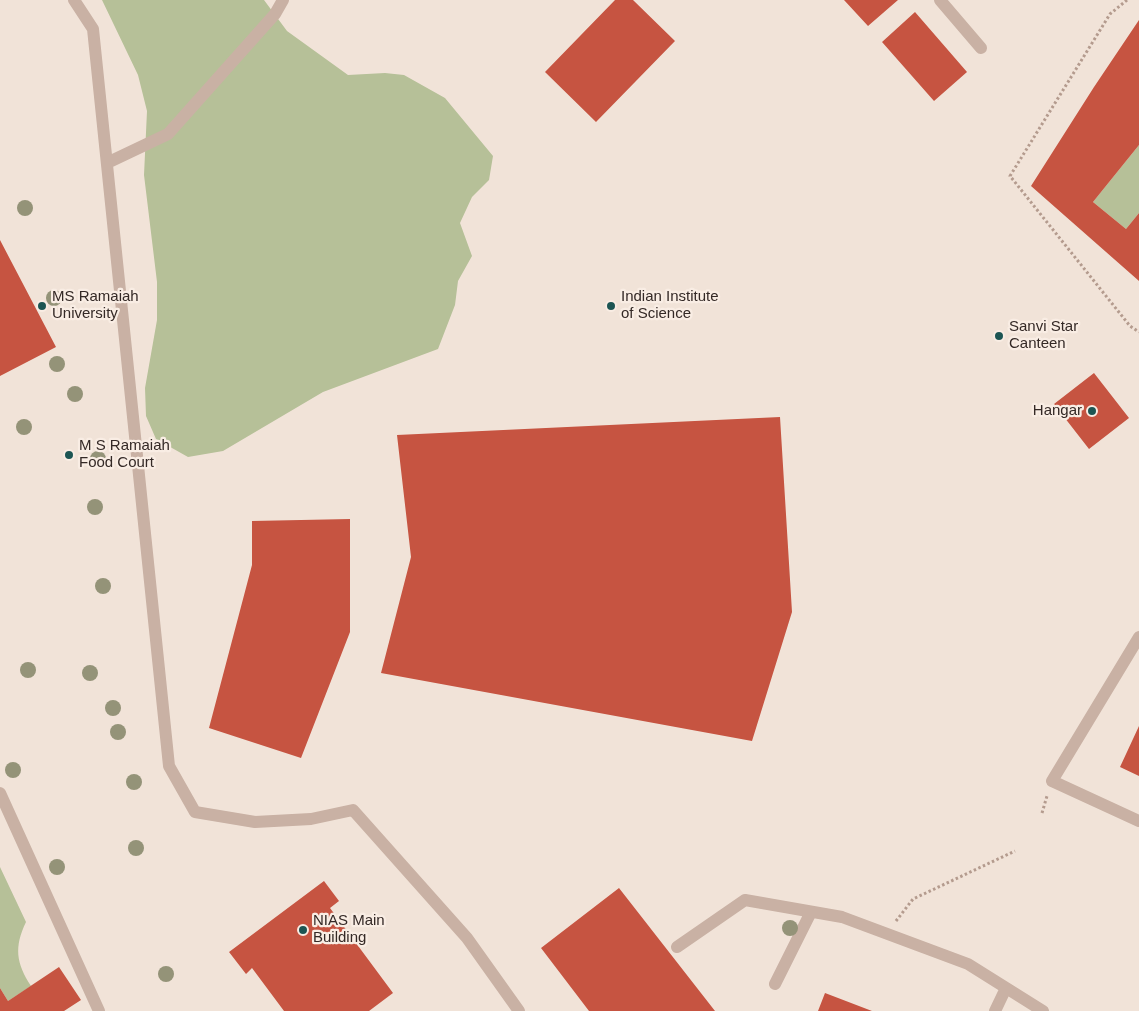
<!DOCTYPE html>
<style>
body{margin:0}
canvas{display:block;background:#f1e3d8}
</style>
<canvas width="1139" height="1011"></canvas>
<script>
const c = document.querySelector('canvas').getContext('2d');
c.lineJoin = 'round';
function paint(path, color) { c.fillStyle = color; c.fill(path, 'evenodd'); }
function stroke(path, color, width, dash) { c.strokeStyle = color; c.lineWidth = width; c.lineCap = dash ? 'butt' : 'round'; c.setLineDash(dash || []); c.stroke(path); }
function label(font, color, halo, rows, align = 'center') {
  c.font = font + ' Helvetica,sans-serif'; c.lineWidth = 4.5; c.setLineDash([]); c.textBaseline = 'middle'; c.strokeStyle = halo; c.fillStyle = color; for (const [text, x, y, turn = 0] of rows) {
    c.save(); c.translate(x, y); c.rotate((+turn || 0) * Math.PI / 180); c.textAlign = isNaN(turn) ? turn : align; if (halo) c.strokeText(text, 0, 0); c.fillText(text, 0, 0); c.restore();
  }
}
paint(new Path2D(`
 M102,0H264L287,31L348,75L385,73L404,75L445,98L493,156L489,180L472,197L460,223L472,256L458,281L455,305L438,349L323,392L223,451L188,457L156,439L146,416L145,388L157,320V282L144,175L147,111L138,75Z
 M1139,145V213L1126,229L1093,202Z
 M0,867L26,922C14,947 16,963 31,986L8,1001L0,988Z`), '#b6c098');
paint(new Path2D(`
 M615,0H633L675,41L596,122L545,72Z
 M844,0H898L868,26Z
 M915,12L967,72L934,101L882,42Z
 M1139,20V145L1093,202L1126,229L1139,213V281L1031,186L1094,87Z
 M0,240L56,347L0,376Z
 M1094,373L1129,418L1089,449L1054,404Z
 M780,417L792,612L752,741L381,673L411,557L397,435Z
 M350,519V632L301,758L209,728L252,565V521Z
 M1139,726V776L1120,767Z
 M324,881L339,901L330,908L393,993L369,1011H284L252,968L246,974L229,952Z
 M619,888L715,1011H589L541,948Z
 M59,967L81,1000L64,1011H0V988L8,1001Z
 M825,993L872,1011H818Z`), '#c65441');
stroke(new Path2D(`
 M1127,0L1110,14L1010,176L1130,326L1139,332
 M1042,813L1047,796
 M896,921L913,899L1015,851`), '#b49b8e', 3, [2.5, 2.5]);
stroke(new Path2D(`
 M74,0L93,29L169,766L195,812L255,822L311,819L353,810L467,938L519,1011
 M940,0L981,48
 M107,163L168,134L275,14L283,0
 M1139,637L1052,781L1139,821
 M0,793L99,1011
 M677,947L745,900L842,917L968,964L1043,1011
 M775,984L811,912
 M995,1011L1006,988`), '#c9b1a4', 12);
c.fillStyle = '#949378';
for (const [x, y] of [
 [25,208],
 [54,298],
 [57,364],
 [75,394],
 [24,427],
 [98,459],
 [95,507],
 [103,586],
 [28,670],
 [90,673],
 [113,708],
 [118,732],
 [13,770],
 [134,782],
 [136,848],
 [57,867],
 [790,928],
 [166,974]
]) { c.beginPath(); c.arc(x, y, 8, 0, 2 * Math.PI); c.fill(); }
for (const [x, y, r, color] of [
 [42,306,5,"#1c5553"],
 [611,306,5,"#1c5553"],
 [999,336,5,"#1c5553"],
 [1092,411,5,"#1c5553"],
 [69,455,5,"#1c5553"],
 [303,930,5,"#1c5553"]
]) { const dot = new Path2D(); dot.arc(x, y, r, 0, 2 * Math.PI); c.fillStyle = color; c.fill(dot); stroke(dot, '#f9ede4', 2); }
label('15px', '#342926', '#f9ede4', [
 ["MS Ramaiah",52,297],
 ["University",52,314],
 ["Indian Institute",621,297],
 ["of Science",621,314],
 ["Sanvi Star",1009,327],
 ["Canteen",1009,344],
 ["Hangar",1082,411,"right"],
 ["M S Ramaiah",79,446],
 ["Food Court",79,463],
 ["NIAS Main",313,921],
 ["Building",313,938]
], 'left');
</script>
